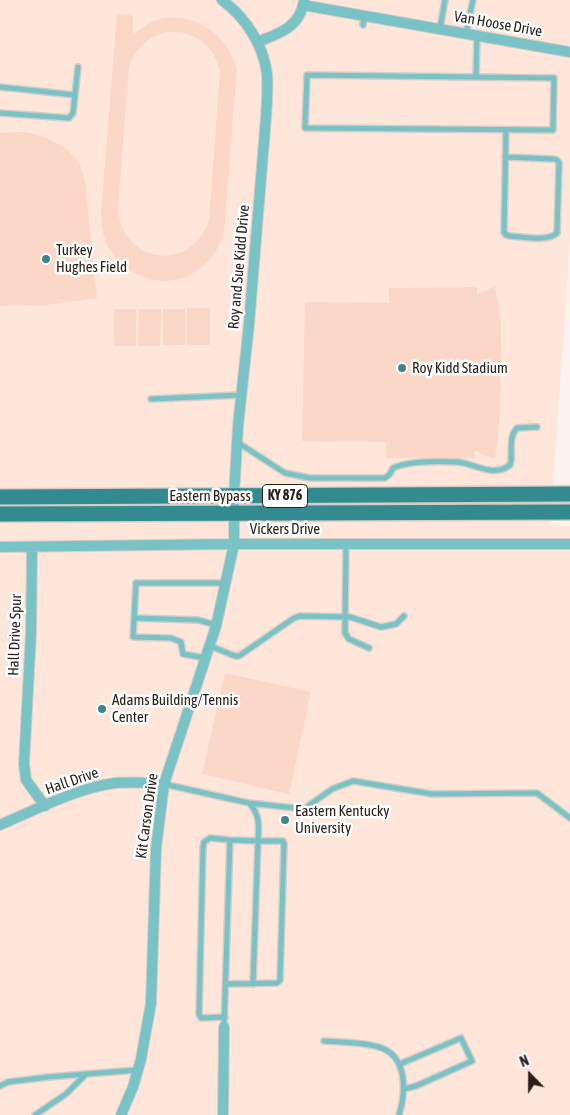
<!DOCTYPE html>
<style>
body{margin:0}
#map{position:relative;width:570px;height:1115px;overflow:hidden;background:#fcf3ee;font-family:"Asap Condensed",sans-serif}
canvas{display:block}
.north{position:absolute;left:505px;top:1050px;width:50px;height:50px;-webkit-text-stroke:4px #fff;paint-order:stroke;rotate:338deg;font-size:14px;font-weight:700;line-height:20px;text-align:center;color:#29201c}
.north::after{content:'';display:block;margin:auto;width:18px;height:22px;background:#29201c;clip-path:polygon(50% 0,100% 100%,50% 72%,0 100%)}
</style>
<div id="map">
<canvas width="570" height="1115"></canvas>
<div class="north">N</div>
</div>
<script>
const c = document.querySelector('canvas').getContext('2d');
c.lineJoin = 'round';
function paint(path, color) { c.fillStyle = color; c.fill(path, 'evenodd'); }
function stroke(path, color, width, dash) { c.strokeStyle = color; c.lineWidth = width; c.lineCap = dash ? 'butt' : 'round'; c.setLineDash(dash || []); c.stroke(path); }
function label(font, color, halo, rows, align = 'center') {
  c.font = font + ' "Asap Condensed",sans-serif'; c.lineWidth = 5; c.setLineDash([]); c.textBaseline = 'middle'; c.strokeStyle = halo; c.fillStyle = color; for (const [text, x, y, turn = 0] of rows) {
    c.save(); c.translate(x, y); c.rotate((+turn || 0) * Math.PI / 180); c.textAlign = isNaN(turn) ? turn : align; if (halo) c.strokeText(text, 0, 0); c.fillText(text, 0, 0); c.restore();
  }
}
paint(new Path2D(`
 M0,0H570V244L550,525L570,526V1115H0Z`), '#ffe6da');
paint(new Path2D(`
 M117,14L133,15V34C139,30 146,25 152,22C179,10 212,24 227,47C231,53 234,61 237,68L224,231C222,237 220,244 217,249C196,285 152,291 122,264C113,256 105,243 103,232C101,225 102,219 101,212ZM169,32C195,31 215,46 220,72L209,220C192,274 120,264 118,207L129,67C135,48 148,36 169,32Z
 M24,132C43,135 68,145 79,163C82,168 83,175 85,181L97,298L47,305L0,306V133Z
 M495,286L501,322L500,413L495,459L475,451V458H386V442L302,441L305,302L389,303V288L477,287V295Z
 M187,308H210V345H187Z
 M114,309H136V346H114Z
 M139,309H161L160,346H138Z
 M163,309H185V345H163Z
 M225,673L311,692L289,794L202,774Z`), '#fad7c7');
const lane = new Path2D(`
 M363,25L364,16
 M440,29L445,0
 M466,33L473,0
 M307,75L554,78L553,130L305,128Z
 M476,77L477,35
 M0,87L75,95
 M0,113L69,118L73,113L78,67
 M505,157L554,159L557,160L559,163L557,233C547,242 523,237 510,236L506,235L504,232L506,130
 M151,399L241,395
 M237,442L285,473L310,478H385L390,474L393,468C410,460 439,461 458,462C476,464 493,478 510,465L511,461C512,450 509,436 517,428L537,427
 M346,544L345,633L349,639L369,648
 M134,618L198,620L216,625
 M210,646L235,656H239L294,618L300,616L350,617L381,627L396,624L404,616
 M205,658L183,654L181,642L171,638L133,637L136,583H225
 M164,784L249,803C260,814 259,826 258,841L230,840L224,1027
 M249,803L304,809L332,789L353,781L432,794L537,793L570,818
 M226,984L277,983L280,980L284,844L283,841H258L253,984
 M225,1017L201,1018L199,1014L203,848L204,842L210,838L230,840
 M324,1041C342,1042 362,1042 379,1047C408,1056 406,1092 399,1115
 M400,1064L461,1038L472,1061L416,1086L404,1089
 M0,1086L8,1082L48,1077L137,1070
 M35,1115L66,1094L85,1075`);
const street = new Path2D(`
 M303,5L570,52
 M257,42C279,34 300,27 304,1
 M0,547L234,544H570
 M32,548L31,633L24,764L26,780L45,806
 M0,825C32,811 76,789 109,784C127,781 146,783 164,784
 M121,1115L133,1087L141,1059L151,1003L156,848L164,784L216,626L234,544V496L238,426L249,324L266,117C267,103 268,88 267,74C263,44 246,18 222,0
 M223,1115L224,1027`);
const primary = new Path2D(`
 M0,497L570,494
 M0,514L570,512`);
stroke(lane, '#d6cdc8', 8);
stroke(street, '#d6cdc8', 12);
stroke(primary, '#d6cdc8', 18);
stroke(lane, '#79c2c5', 5);
stroke(street, '#79c2c5', 10);
stroke(primary, '#338b90', 15);
for (const [x, y, r, color] of [
 [46,259,5,"#3d8589"],
 [402,368,5,"#3d8589"],
 [102,709,5,"#3d8589"],
 [285,820,5,"#3d8589"]
]) { const dot = new Path2D(); dot.arc(x, y, r, 0, 2 * Math.PI); c.fillStyle = color; c.fill(dot); stroke(dot, '#fff', 2); }
for (const [x, y, w] of [
 [285,496,45]
]) { const box = new Path2D(); box.roundRect(x - w / 2, y - 11.5, w, 23, 4); c.fillStyle = '#fff'; c.fill(box); stroke(box, '#29201c', 1); }
label('bold 14px', '#29201c', null, [
 ["KY 876",285,496]
]);
label('15px', '#29201c', '#fff', [
 ["Van Hoose Drive",498,24,10],
 ["Roy and Sue Kidd Drive",239,267,-85],
 ["Eastern Bypass",210,496],
 ["Vickers Drive",285,529],
 ["Hall Drive Spur",15,635,-88],
 ["Hall Drive",72,781,-19],
 ["Kit Carson Drive",147,816,-82]
]);
label('15px', '#29201c', '#fff', [
 ["Turkey",56,250],
 ["Hughes Field",56,267],
 ["Roy Kidd Stadium",412,368],
 ["Adams Building/Tennis",112,700],
 ["Center",112,717],
 ["Eastern Kentucky",295,811],
 ["University",295,828]
], 'left');
</script>
